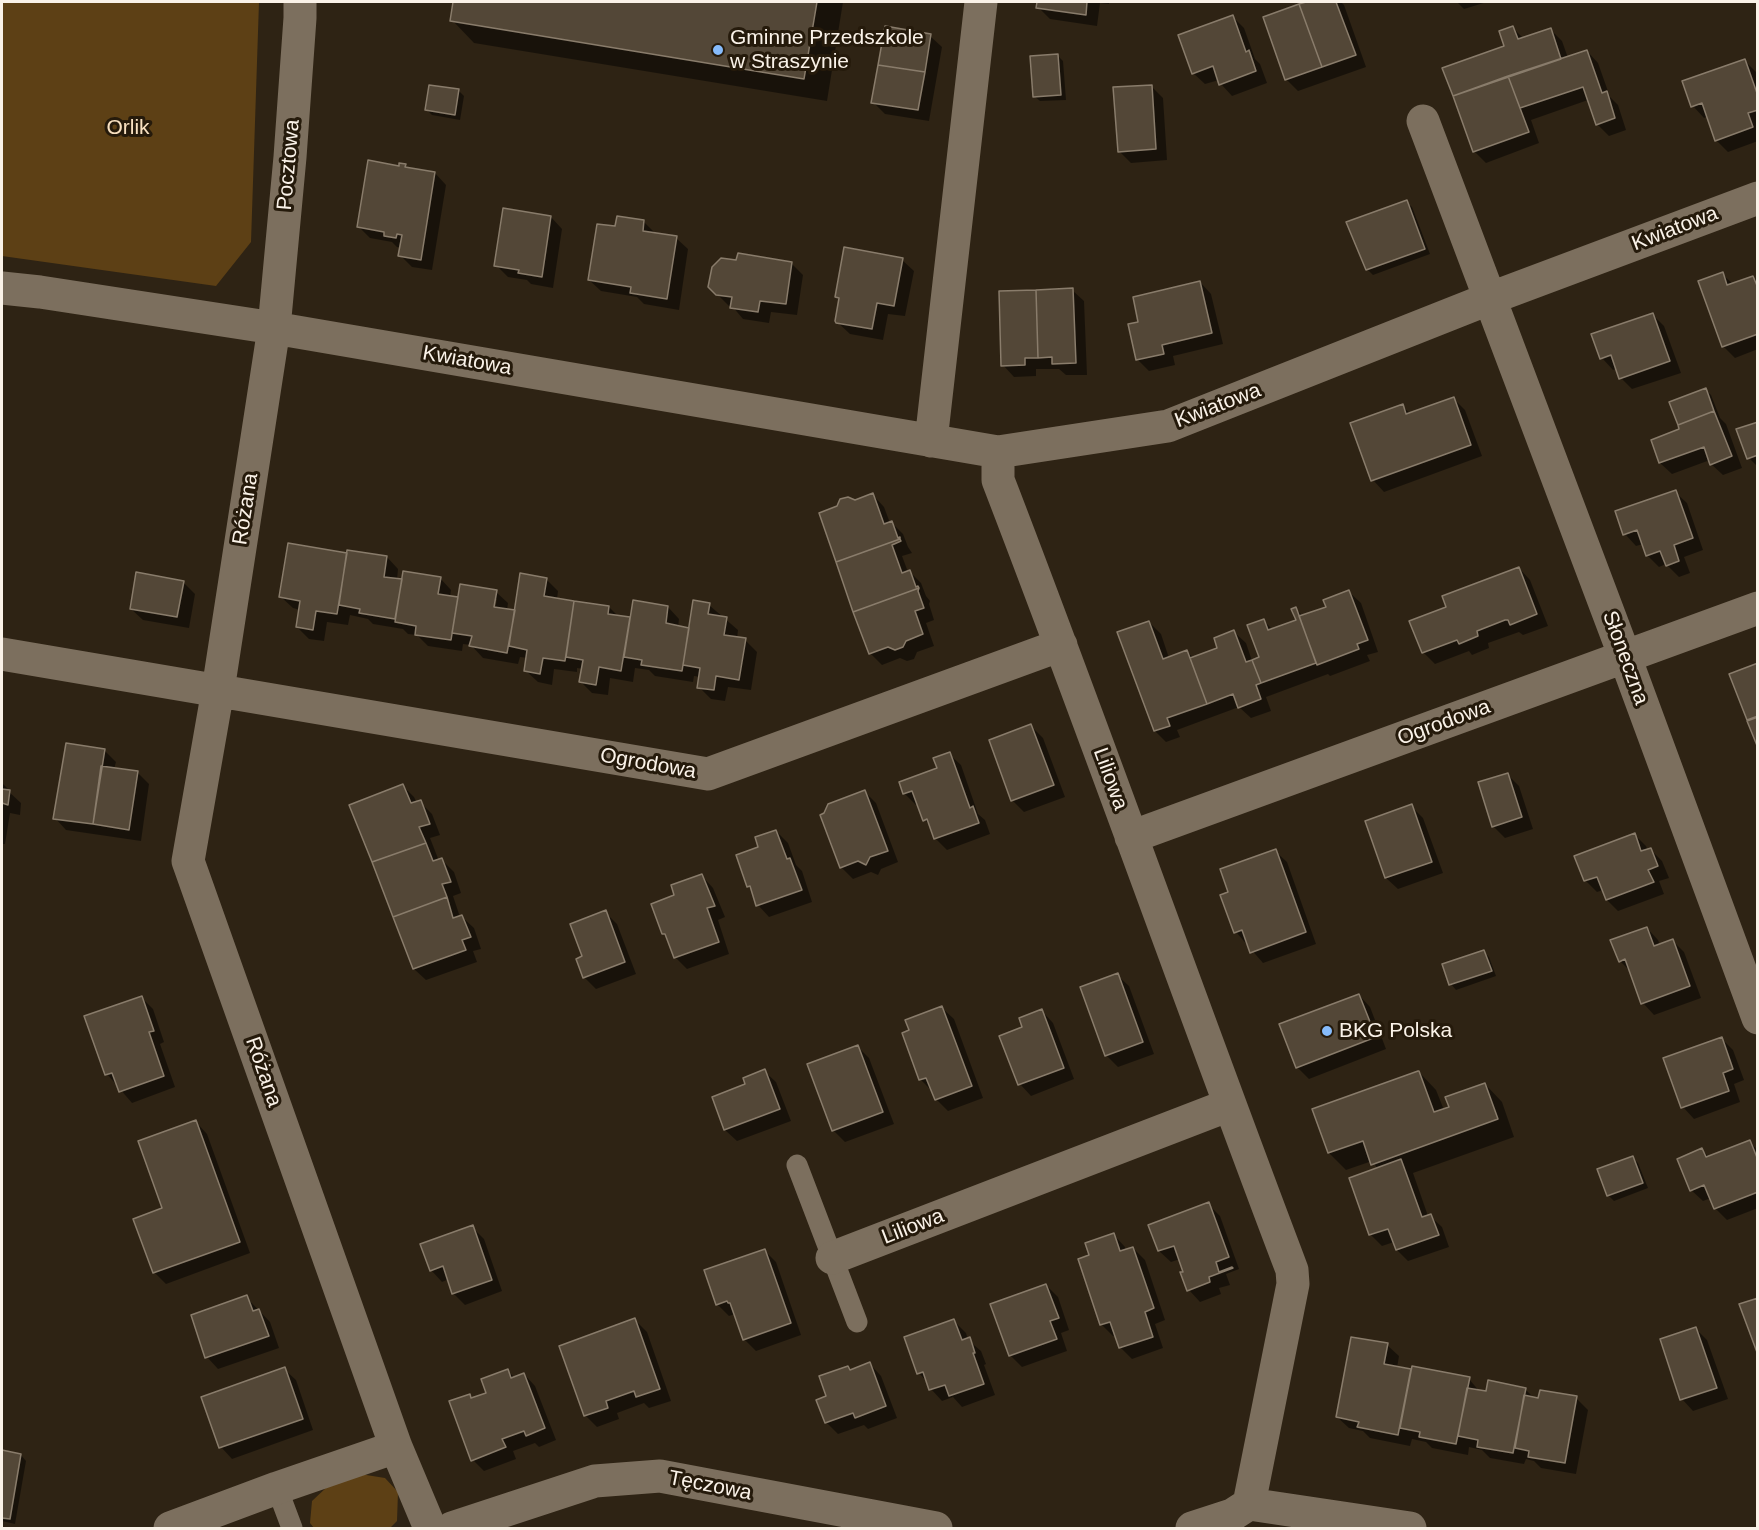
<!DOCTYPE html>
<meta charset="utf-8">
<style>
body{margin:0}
#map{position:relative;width:1759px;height:1530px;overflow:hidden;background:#2e2314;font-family:Arial,sans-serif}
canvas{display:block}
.frame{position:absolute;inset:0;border:3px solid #faf2e8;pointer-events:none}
</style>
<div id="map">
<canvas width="1759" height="1530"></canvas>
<div class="frame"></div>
</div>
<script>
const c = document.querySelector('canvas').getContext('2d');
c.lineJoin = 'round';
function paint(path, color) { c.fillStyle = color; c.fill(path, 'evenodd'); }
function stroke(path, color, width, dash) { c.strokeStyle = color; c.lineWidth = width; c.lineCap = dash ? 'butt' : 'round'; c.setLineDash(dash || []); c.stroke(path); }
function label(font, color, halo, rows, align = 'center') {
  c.font = font + ' Arial,sans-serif'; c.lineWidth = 6; c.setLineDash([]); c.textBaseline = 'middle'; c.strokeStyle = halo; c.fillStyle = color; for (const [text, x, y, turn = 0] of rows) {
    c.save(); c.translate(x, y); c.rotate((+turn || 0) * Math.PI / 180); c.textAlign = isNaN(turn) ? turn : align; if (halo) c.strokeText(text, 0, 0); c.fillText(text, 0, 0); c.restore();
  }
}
paint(new Path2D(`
 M2,2H259L251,242L216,286L2,256Z
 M360,1474L385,1478L398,1492L397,1521L390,1528H314L310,1523L312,1501L328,1486Z`), '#5d4015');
paint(new Path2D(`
 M455,2H843L827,101L474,43L452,20Z
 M1039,2H1109V4L1100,3L1097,26L1050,19L1038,7Z
 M1310,2H1341L1344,5L1366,67L1298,91L1287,80L1265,18Z
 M1457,2H1487L1464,9Z
 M1233,17L1244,28L1255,59L1260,64L1267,83L1232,96L1221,84L1219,80L1205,84L1193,73Z
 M1513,28L1524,39L1551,30L1562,41L1568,58L1587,51L1598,63L1610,97L1618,105L1626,130L1609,136L1597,124L1588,100L1531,120L1539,143L1486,163L1474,151L1506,47Z
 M930,36L942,47L929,121L885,114L873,102Z
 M1058,56L1063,61L1066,100L1040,101L1034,96Z
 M1744,60L1756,72L1758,77V141L1728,152L1716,140L1708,116L1704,118L1693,106Z
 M1151,86L1163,98L1167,160L1131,163L1119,151Z
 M459,91L464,96L460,120L432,115L427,110Z
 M405,166L408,169L435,173L446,185L432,270L412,267L400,255L401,248L397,247L392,242L370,238L359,227L400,167Z
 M1406,202L1412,207L1430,254L1373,275L1367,269Z
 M551,217L562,229L553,288L531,284L527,280L508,277L496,265Z
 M644,222L655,233L676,238L688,249L679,310L644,304L637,297L601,291L589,280L616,228Z
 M902,260L914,271L905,316L888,314L883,340L850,334L836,321L840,301L836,297Z
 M792,264L803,275L797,315L771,312L769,323L743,319L732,306H729L710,287Z
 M1722,274L1733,284L1753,277L1758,282V349L1735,358L1723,346Z
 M1200,282L1211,294L1223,344L1173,356L1175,365L1149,371L1138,360L1140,323Z
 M1072,290L1084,301L1087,375H1066L1059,369H1036V376L1014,377L1003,365Z
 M1652,314L1664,326L1681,373L1632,389L1621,378L1617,368L1613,370L1602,358Z
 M1706,390L1711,395L1720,418L1726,424L1742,468L1723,475L1711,464L1710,460L1672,474L1660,463L1653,441L1681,430Z
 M1454,399L1465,410L1482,456L1384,492L1373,480L1402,406L1411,414Z
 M1758,423V467L1749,458Z
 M1675,492L1687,503L1703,550L1684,557L1690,573L1679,577L1666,564L1659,567L1647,555L1643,544L1636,546L1625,534Z
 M873,495L884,507L890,523H892L903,534L908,547L912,553L902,556L908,572H910L921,583L926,596L930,601L929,604L934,620L926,623L934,646L917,652L914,659L907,661L900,658L882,665L870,653L855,501Z
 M349,555L387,557L398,569L397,580L440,578L451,590L450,597L459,599L496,592L508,603L507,610L516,612L546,579L558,591L557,599L609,607L619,617L631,619L668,607L679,619L678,627L690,629L709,605L738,630L737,639L745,640L757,652L751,690L728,687L725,701L711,699L699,687L701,677L694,676L693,682L655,676L649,670L635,668L633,682L610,678L608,695L592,693L581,682L583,669L577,668V672L554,669L552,685L538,682L526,671L528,658L520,657L518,664L483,658L471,645L463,644L462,651L428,646L417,635L408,634L403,629L373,624L368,619L350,615L348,625L327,622L324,641L309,639L297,627L300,610L293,608L281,597ZM494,599H497L494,614H491Z
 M1519,568L1530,580L1548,626L1523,635L1519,632L1488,643L1489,648L1472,655L1469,651L1435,664L1423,652L1448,608Z
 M183,582L195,594L189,628L143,620L131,609Z
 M1349,592L1361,603L1378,652L1367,655L1370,661L1330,676L1328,674L1266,697L1271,711L1251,718L1239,707L1177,730L1180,737L1166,742L1155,731L1149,622L1161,634L1169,658L1187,652L1194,658L1219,648L1234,632L1246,643L1252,661L1261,658L1264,621L1273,630L1298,621L1296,609L1303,616L1328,607Z
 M1031,726L1043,738L1065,797L1024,812L1012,800Z
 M104,750L116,762L114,769L137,772L149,784L141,841L66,830L55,818Z
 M949,754L961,765L978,814L985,820L990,834L947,850L935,838L931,826L925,820L919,804L916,805L904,793L939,769Z
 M1507,774L1519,786L1533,829L1505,838L1493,826Z
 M2,783L8,789V791L21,803L20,815L10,813L5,844H2Z
 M403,786L414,797L417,803L420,802L432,814L440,835L430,838L439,861L442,860L454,872L461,893L453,896L460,917H462L474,928L481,949L473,951L477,962L426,980L414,969L351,806Z
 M865,792L876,803L898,862L881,869L878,875L871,872L853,879L841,867Z
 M1411,806L1423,818L1443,873L1398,889L1386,878L1367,822Z
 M776,831L788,843L796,865L802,871L812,902L769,917L758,905L753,891L748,886L760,848Z
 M1635,835L1646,846L1648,851L1651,850L1662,861L1669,878L1659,881L1664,894L1618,911L1607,900L1603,890L1597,892L1585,880Z
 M1275,851L1287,862L1316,944L1263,963L1236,932L1230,893Z
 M702,876L713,888L725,917L718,920L729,954L687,969L675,957L669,939L663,934L676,896Z
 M605,912L617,924L636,974L596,989L584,977V957Z
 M1647,928L1658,940L1660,945L1672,940L1684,952L1701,998L1654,1015L1643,1003L1632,973L1620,961Z
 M1484,952L1489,957L1496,976L1456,990L1451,984Z
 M1117,975L1129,986L1154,1054L1118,1067L1106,1055Z
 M1359,995L1370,1007L1386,1049L1309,1079L1297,1067Z
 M141,997L153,1009L164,1042L160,1044L175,1087L132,1103L107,1074Z
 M942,1008L954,1019L983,1098L948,1111L936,1099L932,1091L921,1080L904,1034Z
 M1042,1011L1053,1023L1074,1079L1031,1096L1020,1084L1024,1027Z
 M1722,1039L1733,1050L1744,1080L1734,1084L1740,1102L1694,1119L1683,1107Z
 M857,1046L869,1058L894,1124L845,1142L833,1130Z
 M764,1071L776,1082L791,1121L737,1141L725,1130L714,1098L747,1085Z
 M1419,1072L1436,1090L1444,1110L1485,1084L1502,1102L1514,1137L1413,1173L1428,1216H1430L1442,1227L1449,1247L1408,1261L1397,1250L1394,1242L1382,1246L1370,1234L1378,1169L1372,1161L1346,1170L1329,1153Z
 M196,1122L207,1134L250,1253L166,1284L154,1272L164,1209Z
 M1749,1142L1758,1150V1208L1727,1220L1715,1208L1711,1198L1703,1201L1691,1190L1702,1150L1709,1157Z
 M1633,1158L1638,1163L1648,1188L1614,1201L1608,1195Z
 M1208,1204L1220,1216L1239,1269L1226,1274L1230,1285L1219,1288L1221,1294L1200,1302L1189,1290L1185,1273L1180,1259L1171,1262L1159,1251Z
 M472,1227L484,1239L502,1291L465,1305L453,1293L449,1279L442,1282L431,1270Z
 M1114,1235L1125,1247L1126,1251L1133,1248L1145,1260L1165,1320L1155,1324L1163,1348L1132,1359L1120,1347L1116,1335L1113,1336L1101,1324L1091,1256Z
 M765,1251L776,1262L801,1335L756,1351L744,1339L735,1314L729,1316L717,1304Z
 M1046,1285L1058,1297L1069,1330L1061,1333L1067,1351L1022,1367L1011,1356L992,1305Z
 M246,1297L270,1322L279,1348L218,1369L207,1357Z
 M635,1320L647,1332L671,1401L649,1408L644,1403L617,1413L619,1419L597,1427L585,1415Z
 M954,1321L966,1333L968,1340L981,1351L986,1364L984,1365L995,1395L962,1407L953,1397L942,1401L931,1389L928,1383L919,1373Z
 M1695,1328L1707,1340L1728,1399L1693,1411L1682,1399Z
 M1387,1345L1399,1356L1397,1368L1469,1379L1480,1392L1525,1389L1535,1399L1576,1398L1588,1410L1576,1474L1541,1468L1534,1461L1526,1459L1524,1464L1490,1458L1482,1450L1469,1447L1468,1455L1432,1448L1426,1442L1412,1439L1410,1446L1370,1438L1363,1431L1349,1428L1337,1417Z
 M870,1364L881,1376L897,1418L868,1429L864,1425L838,1434L826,1422L828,1397L848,1367L851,1371Z
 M284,1369L296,1380L313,1430L232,1459L221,1447Z
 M507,1370L515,1378L524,1374L535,1386L556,1440L539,1447L535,1443L513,1451L516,1459L484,1471L473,1460L469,1396L473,1400L488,1394Z
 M2,1452L21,1455L26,1461L15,1524L2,1521Z`), '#0007');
const building = new Path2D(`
 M453,2H817L804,79L450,21Z
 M1037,2H1087L1086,15L1036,8Z
 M1306,2H1336L1356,55L1322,67L1299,4Z
 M1299,4L1322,67L1285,80L1263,17Z
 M1233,15L1246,52L1249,50L1256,71L1219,85L1213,66L1192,74L1178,35Z
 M885,26L931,34L925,72L878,65Z
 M1513,26L1518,39L1551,28L1561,59L1453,96L1442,68L1504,46L1499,31Z
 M1587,50L1602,93L1607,91L1615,118L1596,125L1583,87L1520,108L1508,76Z
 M1058,54L1061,95L1033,97L1030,56Z
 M1745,59L1758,96V110L1748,113L1753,127L1715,141L1702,103L1691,107L1682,81Z
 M878,65L925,72L918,110L871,103Z
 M1508,76L1529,132L1473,152L1453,96Z
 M429,85L459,89L455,115L425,110Z
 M1152,85L1156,149L1118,152L1113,87Z
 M368,160L399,166V163L406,164L405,167L435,172L421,260L398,256L402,235L397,234L396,238L384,236V232L357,227Z
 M1407,200L1425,249L1366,270L1346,222Z
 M503,208L551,216L542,277L518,273L519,270L494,266Z
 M617,216L644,220L643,231L677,236L667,299L630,293L631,287L588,280L597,224L615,226Z
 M844,247L903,258L894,306L877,303L872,329L836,323L835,321L839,298L835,297Z
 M738,253L792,262L786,304L760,301L758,312L730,308L732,297L716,295L708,287L712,267L721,258L736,260Z
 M1723,272L1727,285L1753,276L1758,288V334L1722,347L1698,281Z
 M1200,281L1212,333L1162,345L1164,354L1136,360L1128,324L1138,322L1133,297Z
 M1073,288L1076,363L1052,364V357L1038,358L1036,290Z
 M1036,290L1038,358H1025V365L1001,366L999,291Z
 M1653,313L1670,361L1619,379L1611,355L1600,359L1591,334Z
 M1706,388L1714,411L1678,425L1669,402Z
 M1454,397L1471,445L1371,481L1350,423L1403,404L1406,414Z
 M1714,411L1732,456L1710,465L1704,447L1659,463L1651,440L1679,429L1678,425Z
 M1758,422V455L1747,459L1736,429Z
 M1676,490L1693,538L1674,545L1679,561L1666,566L1660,551L1646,556L1637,530L1623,535L1615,511Z
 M873,493L884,524L892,521L898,538L900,537V539L836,562L819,513L837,506L840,499L848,497L855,500Z
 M900,539L901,541L892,545L902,573L910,570L916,587L918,586L919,588L853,612L836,562Z
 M288,543L347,553L337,614L316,611L313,630L296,627L300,601L279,597Z
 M347,550L387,556L384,577L402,579L395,619L359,613L360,609L339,605Z
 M1519,567L1537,614L1510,625L1508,620H1505L1477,631L1478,636L1459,644L1457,640L1422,653L1409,621L1446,607L1442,596Z
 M403,571L441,577L438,594L458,597L451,640L415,635L416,626L395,622Z
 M136,572L184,581L177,617L130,609Z
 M520,573L547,578L544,596L574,601L565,661L543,658L540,674L524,671L527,650L509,646Z
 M460,584L497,590L494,607L515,610L507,653L469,646L472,636L452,633Z
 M919,588L918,591L924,608L915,611L923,634L906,641L903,647L895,650L888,647L869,654L853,612Z
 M1349,590L1368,640L1357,644L1359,649L1317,665L1299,616L1326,607L1323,600Z
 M633,600L668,606L666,623L689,628L682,671L641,665L642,660L624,657Z
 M693,600L710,603L708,614L727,617L724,635L746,638L739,680L716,676L714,690L697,688L700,668L683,665Z
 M574,601L609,606L608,614L630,617L621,671L599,667L596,685L579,682L583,660L566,657Z
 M1296,607L1316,663L1261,683L1252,660L1259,657L1247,625L1264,619L1268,630L1296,620L1291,609Z
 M1149,621L1163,659L1187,650L1207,704L1167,718L1170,726L1154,731L1117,632Z
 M1234,630L1246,662L1252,660L1261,683L1256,685L1261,699L1238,708L1233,694L1207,704L1190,658L1217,648L1214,638Z
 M1758,663V716L1747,720L1729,674Z
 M1758,717V748L1747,721Z
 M1031,724L1054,785L1011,801L989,740Z
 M66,743L105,749L93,824L53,819Z
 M950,752L970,808L973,806L979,823L934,839L927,819L923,821L912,791L903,794L899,782L937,768L933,758Z
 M101,766L138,771L129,830L93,824Z
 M1508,773L1522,817L1492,827L1478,782Z
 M403,784L411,803L421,800L430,824L419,827L426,843L372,862L349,805Z
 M2,789L10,790L8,805L2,803Z
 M865,790L888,851L870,857L866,865L858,861L840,868L820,815L824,813L828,804Z
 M1412,804L1432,862L1385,878L1365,821Z
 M776,830L787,859L790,858L802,890L756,906L750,886L747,887L736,855L758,847L755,837Z
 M1635,833L1641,851L1651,848L1658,866L1648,870L1654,882L1606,900L1597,877L1584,881L1574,856Z
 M426,843L433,861L442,858L451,882L442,884L447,897L393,917L372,862Z
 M1276,849L1306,932L1250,953L1242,930L1234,933L1220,895L1228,892L1220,869Z
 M702,874L715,906L707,908L719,942L674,958L665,934H662L651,904L674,895L671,885Z
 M447,897L453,918L462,915L471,937L462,940L466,950L413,969L393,917Z
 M606,910L625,962L583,978L576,959L582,956L570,924Z
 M1647,927L1654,946L1673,939L1690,986L1641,1004L1625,959L1619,962L1610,940Z
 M1484,950L1492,971L1449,985L1442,964Z
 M1118,973L1143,1042L1105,1056L1080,987Z
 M1359,994L1376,1037L1296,1068L1279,1024Z
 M142,996L154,1031L149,1032L164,1076L119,1092L112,1073L105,1075L84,1016Z
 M942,1006L972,1086L935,1100L926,1078L919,1080L902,1033L909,1030L905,1020Z
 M1042,1009L1064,1068L1018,1085L999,1036L1022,1027L1019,1018Z
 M1722,1037L1733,1069L1723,1073L1729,1091L1681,1108L1663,1058Z
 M858,1045L883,1112L832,1131L807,1064Z
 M765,1069L780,1109L724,1130L712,1097L745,1084L743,1078Z
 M1418,1071H1419L1434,1112L1449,1107L1445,1097L1485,1083L1498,1119L1371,1165L1363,1141L1328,1153L1312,1109Z
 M196,1120L240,1242L153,1273L133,1219L162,1208L138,1141Z
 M1750,1140L1758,1160V1192L1714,1209L1704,1185L1690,1191L1677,1159L1702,1148L1706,1157Z
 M1633,1156L1643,1183L1607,1196L1597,1169Z
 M1401,1159L1422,1217L1431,1214L1439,1235L1396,1250L1388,1229L1369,1235L1349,1178Z
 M1209,1202L1229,1257L1216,1262L1219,1272L1232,1267L1233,1268L1209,1277L1210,1282L1187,1291L1180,1272H1183L1174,1246L1158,1251L1148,1225Z
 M473,1225L492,1280L452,1294L443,1266L430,1271L420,1244Z
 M1114,1233L1120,1251L1133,1247L1154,1308L1145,1312L1153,1337L1119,1348L1110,1322L1100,1325L1078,1259L1089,1255L1085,1243Z
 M765,1249L791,1323L743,1340L730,1303H728L727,1301L716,1305L704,1270Z
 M1046,1284L1059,1318L1050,1321L1057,1339L1009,1356L990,1304Z
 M247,1295L253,1311L259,1309L269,1336L205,1358L191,1315Z
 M1758,1298V1355L1739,1304Z
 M635,1318L660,1389L636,1397L634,1391L606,1401L608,1408L584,1416L559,1346Z
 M954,1319L962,1340L970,1337L975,1353H973L984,1384L949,1396L945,1385L929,1390L923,1372L917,1374L904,1337Z
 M1696,1327L1717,1388L1680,1400L1660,1339Z
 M1351,1337L1388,1343L1384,1364L1411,1369L1398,1435L1357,1427L1359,1422L1336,1417Z
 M870,1362L886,1406L855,1418L853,1413L825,1423L816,1400L826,1396L819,1376L848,1366L850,1370Z
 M1412,1366L1470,1377L1456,1444L1419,1437L1420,1432L1400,1428Z
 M285,1367L303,1419L219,1448L201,1397Z
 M508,1369L511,1378L524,1373L545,1428L526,1436L524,1431L502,1439L506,1447L471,1461L449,1401L470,1394L471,1398L486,1393L481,1379Z
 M1488,1380L1526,1388L1513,1453L1477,1447L1478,1440L1458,1436L1467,1388L1486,1391Z
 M1540,1390L1577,1396L1565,1463L1528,1457L1529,1451L1515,1448L1524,1395L1538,1398Z
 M2,1450L21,1454L10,1519L2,1518Z`);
paint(building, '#534737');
stroke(building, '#897c6b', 1.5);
stroke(new Path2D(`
 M797,1165L857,1322
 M277,1488L292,1528`), '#7c6f5e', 21);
stroke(new Path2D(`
 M300,2V18L290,157L274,328L218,690L188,861L396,1447L430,1528
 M1423,121L1625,657L1758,1018
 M2,288L40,292L274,328L998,452L1168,426L1491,298L1758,198
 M931,441L981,2
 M998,452V480C1099,742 1192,1007 1292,1270L1293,1284L1249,1504
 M2,654L708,774L1061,645
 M1131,837L1758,608
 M832,1258L1229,1105
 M170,1528L277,1488L396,1447
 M452,1528L595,1481L660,1476L936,1528
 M1192,1528L1232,1515L1249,1504L1410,1528`), '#7c6f5e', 33);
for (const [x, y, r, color] of [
 [718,50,6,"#86bbfb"],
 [1327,1031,6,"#86bbfb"]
]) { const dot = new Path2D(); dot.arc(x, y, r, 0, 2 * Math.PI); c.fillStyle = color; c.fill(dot); stroke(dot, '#251a0b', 2); }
label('21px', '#faf2e8', '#251a0b', [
 ["Gminne Przedszkole",730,38],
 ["w Straszynie",730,62],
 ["BKG Polska",1339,1031]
], 'left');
label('21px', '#f8e0c0', '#251a0b', [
 ["Orlik",128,128]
]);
label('21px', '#faf2e8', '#251a0b', [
 ["Pocztowa",289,165,-85],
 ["Kwiatowa",1675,229,-21],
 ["Kwiatowa",467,361,10],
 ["Kwiatowa",1218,406,-21],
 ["Różana",246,509,-81],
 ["Słoneczna",1625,658,70],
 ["Ogrodowa",1444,723,-20],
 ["Ogrodowa",648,764,10],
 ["Liliowa",1110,779,70],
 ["Różana",263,1072,71],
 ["Liliowa",913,1227,-21],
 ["Tęczowa",710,1486,11]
]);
</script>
